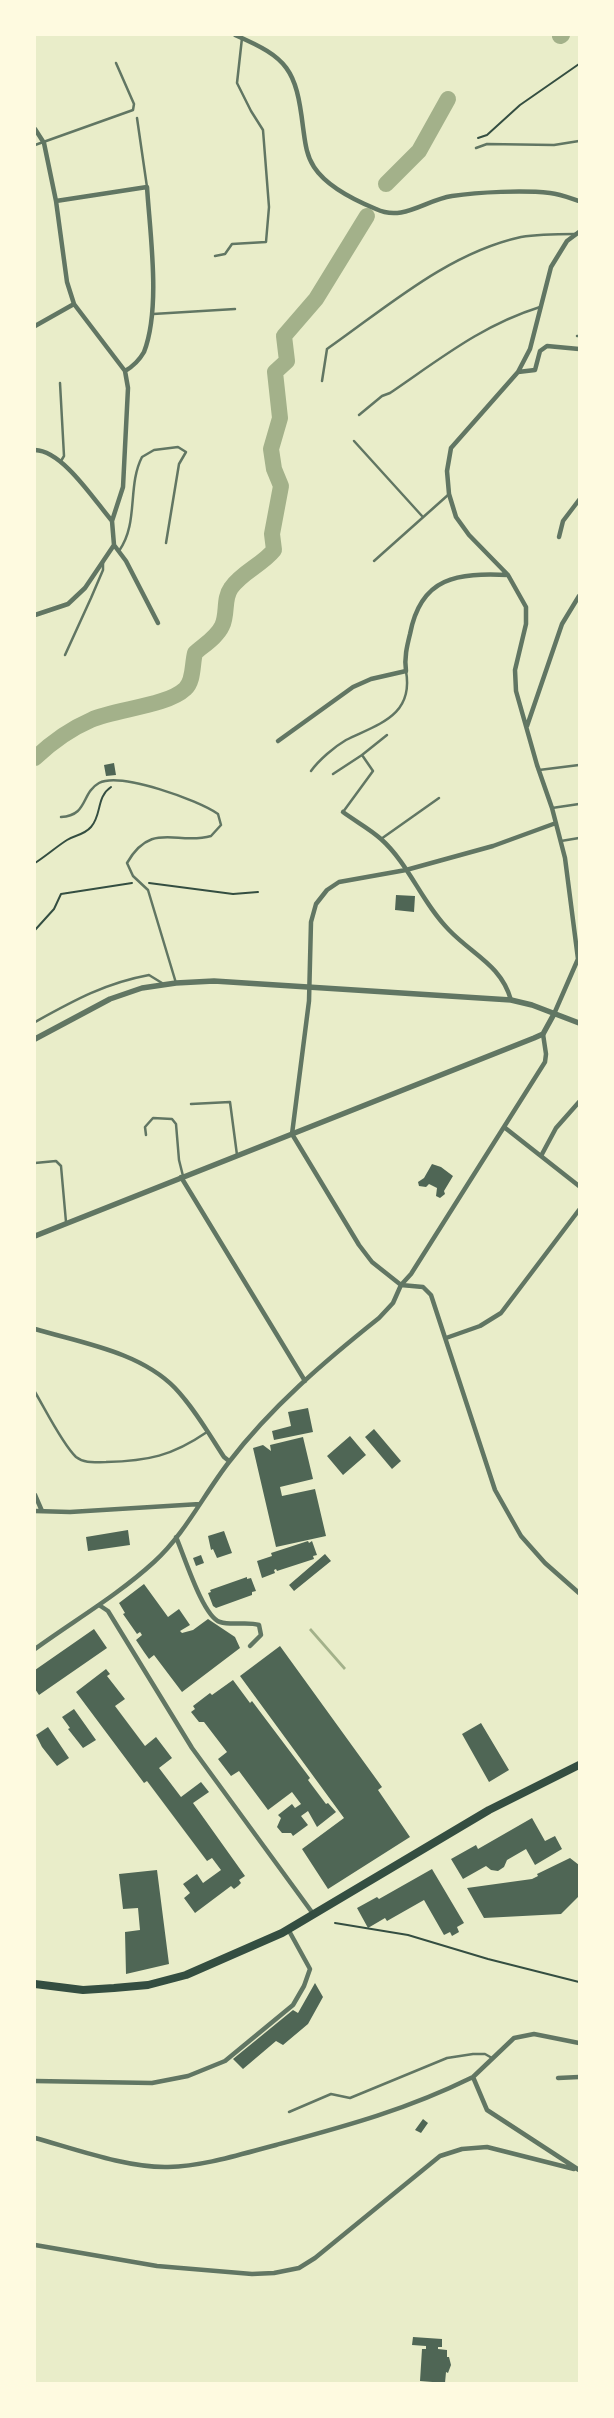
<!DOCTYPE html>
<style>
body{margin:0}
#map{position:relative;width:614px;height:2418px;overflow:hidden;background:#e9edc9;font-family:"Public Sans",sans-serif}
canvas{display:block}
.frame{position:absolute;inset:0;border:36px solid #fefae0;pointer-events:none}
</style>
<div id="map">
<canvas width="614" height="2418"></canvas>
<div class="frame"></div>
</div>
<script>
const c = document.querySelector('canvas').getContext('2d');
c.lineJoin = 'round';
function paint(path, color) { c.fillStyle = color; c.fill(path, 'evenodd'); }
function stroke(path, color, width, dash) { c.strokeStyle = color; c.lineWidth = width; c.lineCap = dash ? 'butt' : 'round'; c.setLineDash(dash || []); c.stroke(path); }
paint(new Path2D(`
 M311,1628L346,1668L344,1670L309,1630Z`), '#a3b18a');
stroke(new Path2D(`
 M560,36L562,35
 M386,184L419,151L448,99
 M35,758C52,742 70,729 91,720C116,709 167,706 185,689C194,681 192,664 195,653C204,645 217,637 222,626C228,614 223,599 231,588C242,572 262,565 274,550L272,534L281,486L274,469L271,449L280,418L275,372L287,361L284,336L316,299L367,216`), '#a3b18a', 16);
paint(new Path2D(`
 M114,763L116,775L106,776L104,765Z
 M396,895L415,896L414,912L395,910Z
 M432,1164L441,1167L453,1176L444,1191L445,1194L440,1198L436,1196L437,1188L429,1184L426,1187L419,1186L418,1182L424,1178Z
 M308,1408L313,1432L274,1440L272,1431L291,1426L288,1412Z
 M374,1429L401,1461L392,1469L365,1437Z
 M350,1436L366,1455L343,1475L327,1456Z
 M303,1437L313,1479L280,1487L282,1496L315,1489L326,1536L276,1547L253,1448L263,1445L271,1451L270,1445Z
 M128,1530L130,1545L88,1551L86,1537Z
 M224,1531L232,1553L217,1558L213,1549L211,1550L208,1536Z
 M308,1541L309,1543L312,1541L317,1555L313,1556L314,1559L277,1571L276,1569L274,1570L275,1573L262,1578L257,1561L272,1556L271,1553Z
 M325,1554L331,1561L294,1591L289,1585Z
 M201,1555L204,1563L196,1566L193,1558Z
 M247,1577V1579L251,1578L256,1591L252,1592V1595L216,1608L213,1606L208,1593L211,1592L210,1590Z
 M144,1584L168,1617L179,1609L190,1625L180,1631L182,1633L193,1630L208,1619L235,1637L240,1648L182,1692L154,1655L149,1659L144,1652L136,1640L142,1635L140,1632L137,1634L123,1614L125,1613L119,1603Z
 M94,1629L107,1648L39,1695L35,1689V1670Z
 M280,1646L382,1787L378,1790L410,1837L328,1889L302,1849L344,1818L240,1676Z
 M106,1669L110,1674L107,1676L125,1699L115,1706L145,1746L156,1737L172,1758L159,1768L181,1797L201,1782L209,1792L193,1803L245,1876L239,1880L241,1883L238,1886L234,1889L231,1886L195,1913L184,1898L190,1893L183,1884L197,1874L203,1883L221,1870L212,1858L207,1861L147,1781L144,1783L76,1692Z
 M233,1680L250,1703L252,1701L310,1778L308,1780L326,1804L328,1803L336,1812L317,1827L308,1811L301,1816L308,1825L293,1836L291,1833H282L277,1827L281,1818L278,1815L292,1804L295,1808L301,1804L292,1792L268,1810L239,1771L231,1776L218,1759L227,1752L204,1722H199L191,1712L195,1709L193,1706L210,1693L212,1695Z
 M74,1709L96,1740L83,1748L68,1729L70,1728L62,1717Z
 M481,1723L509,1770L489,1782L462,1734Z
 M48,1727L69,1758L57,1766L42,1747L36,1735Z
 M532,1818L545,1841L555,1836L562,1849L535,1865L526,1849L507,1860L504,1867L498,1871L491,1870L486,1866L463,1879L451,1859L476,1845L478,1849Z
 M570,1858L579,1865V1896L561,1914L484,1918L467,1888L532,1879L538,1876L537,1874Z
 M432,1869L464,1923L457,1927L459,1932L452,1936L450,1932L444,1935L424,1900L387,1921L385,1918L368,1928L357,1908L377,1897L379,1899Z
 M157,1870L169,1964L126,1974L125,1932L140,1930L138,1908L123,1909L119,1874Z
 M315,1983L323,1997L308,2024L283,2045L276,2041L243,2069L233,2059L293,2010L298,2013Z
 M423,2119L428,2123L421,2133L415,2130Z
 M413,2337L442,2339V2347H438V2349L447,2350V2357H449L451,2365L448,2373L446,2372L445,2383L420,2381L422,2349H426V2346L412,2345Z`), '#4f6655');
stroke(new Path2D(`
 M478,138L487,135L520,105L579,64
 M35,863C46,856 56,847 67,840C75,835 84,835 91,827C102,815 96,797 111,787
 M149,883L233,894L258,892
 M35,930L54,909L61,894L132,883
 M335,1923L408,1935L488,1959L579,1982`), '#344e41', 2);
stroke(new Path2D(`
 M137,118L147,187
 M35,145L133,110L134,104L116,63
 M476,148L487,144L554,145L579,141
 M215,256L225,254L232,244L266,242L269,207L263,130L251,111L237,83L242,38
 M153,314L235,309
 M577,336H579
 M322,381L327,349C387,307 448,253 521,237C539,234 557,234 575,234
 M60,383L64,456L61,461
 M359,415L382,396L390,393C440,359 482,325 540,307
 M354,441L422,516
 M119,551C139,523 127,486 142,457L154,450L178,447L186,452L179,464L166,543
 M374,561L448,495
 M65,655L91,598L103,570V562
 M362,755L387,735
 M539,770L579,765
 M311,771C319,760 334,747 346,740C378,724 414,716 406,671
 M333,774L362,755L373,771L343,812
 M552,808L579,804
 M61,817C88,816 81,793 99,783C121,772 198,800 218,814L221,825L211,836C177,846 152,820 127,863L133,876L148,890L176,983
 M381,839L439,798
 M561,841L579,838
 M35,1022C73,1001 105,983 149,975L162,983
 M191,1104L230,1102L237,1155
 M146,1135L145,1127L153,1118L172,1119L176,1124L179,1160L183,1176
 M35,1163L56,1161L61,1166L66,1222
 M35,1392C45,1409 63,1445 76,1457C85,1464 95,1462 106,1462C148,1461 172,1456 207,1432
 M289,2112L331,2094L350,2098L447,2058L473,2054H485L492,2058`), '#617663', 2.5);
stroke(new Path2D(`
 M235,35C288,58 296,69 303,127C305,141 306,155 314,167C327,187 354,200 376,209C403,222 425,200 452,196C479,192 523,190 550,193C560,194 570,198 579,201
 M35,129L44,143L56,201L67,282L74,304L125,371L128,388L123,487L112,521L114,545
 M56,201L147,187C150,234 161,308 144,352C140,359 132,367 125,371
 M35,326L74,304
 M518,372L535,370L540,351L547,346L579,349
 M35,450C63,451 94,500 112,521
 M559,537L563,521L579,500
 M114,545L126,561L158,623
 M35,615L68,604L85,588L114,545
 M527,726L562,624L579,596
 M278,741L353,687L371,679L406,671C404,658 407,646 410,634C421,576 458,573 508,575
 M343,812C355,821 370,829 381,839C409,864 422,903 449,930C473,955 501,965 511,1000
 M554,1014L578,959L565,858L552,808L537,765L516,691L515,670L526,624V607L508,575L469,535L456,517L449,494L447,471L451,448L518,372L530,349L551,267L567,241L579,232
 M504,1127L579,1186
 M541,1156L556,1128L579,1102
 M181,1177L305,1381
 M401,1285L372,1262L359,1245L292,1134L309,1001L311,922L316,904L327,890L339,882L406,870L493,846L556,823
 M401,1285L423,1287L431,1295L495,1490L521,1536L545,1563L579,1593
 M35,1329C82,1343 140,1352 175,1388C194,1408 209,1434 224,1457L229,1461
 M446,1338L480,1326L501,1313L579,1210
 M35,1495L42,1511
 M35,1511L70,1512L200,1504
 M176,1537C184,1555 203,1617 220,1622C233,1626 247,1621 259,1625L261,1635L250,1646
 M99,1605L108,1611L192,1748L314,1915
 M35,1649C75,1620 118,1595 154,1562C185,1534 204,1494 229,1462C271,1407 325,1361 379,1318L393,1303L401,1285L411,1274L545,1062L546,1054L543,1034
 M473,2077L514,2038L534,2034L579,2043
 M558,2078L579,2077
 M35,2081L152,2083L188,2076L225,2061L293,2005L304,1986L310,1969L288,1929
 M35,2138C75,2149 127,2168 168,2167C205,2166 241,2154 276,2145C346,2126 406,2110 473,2077L487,2110L579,2170
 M35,2245L157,2266L252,2274L274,2273L299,2268L315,2258L440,2156L462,2149L487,2147L574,2169`), '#617663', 4.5);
stroke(new Path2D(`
 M35,1039L110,999L142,988L176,983L214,981L511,1000L532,1005L579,1023
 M35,1236L534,1038L543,1034L554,1014`), '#617663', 5.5);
stroke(new Path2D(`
 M35,1984L83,1990L114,1988L148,1985L186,1975L282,1933L489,1810L579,1765`), '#344e41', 8);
</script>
